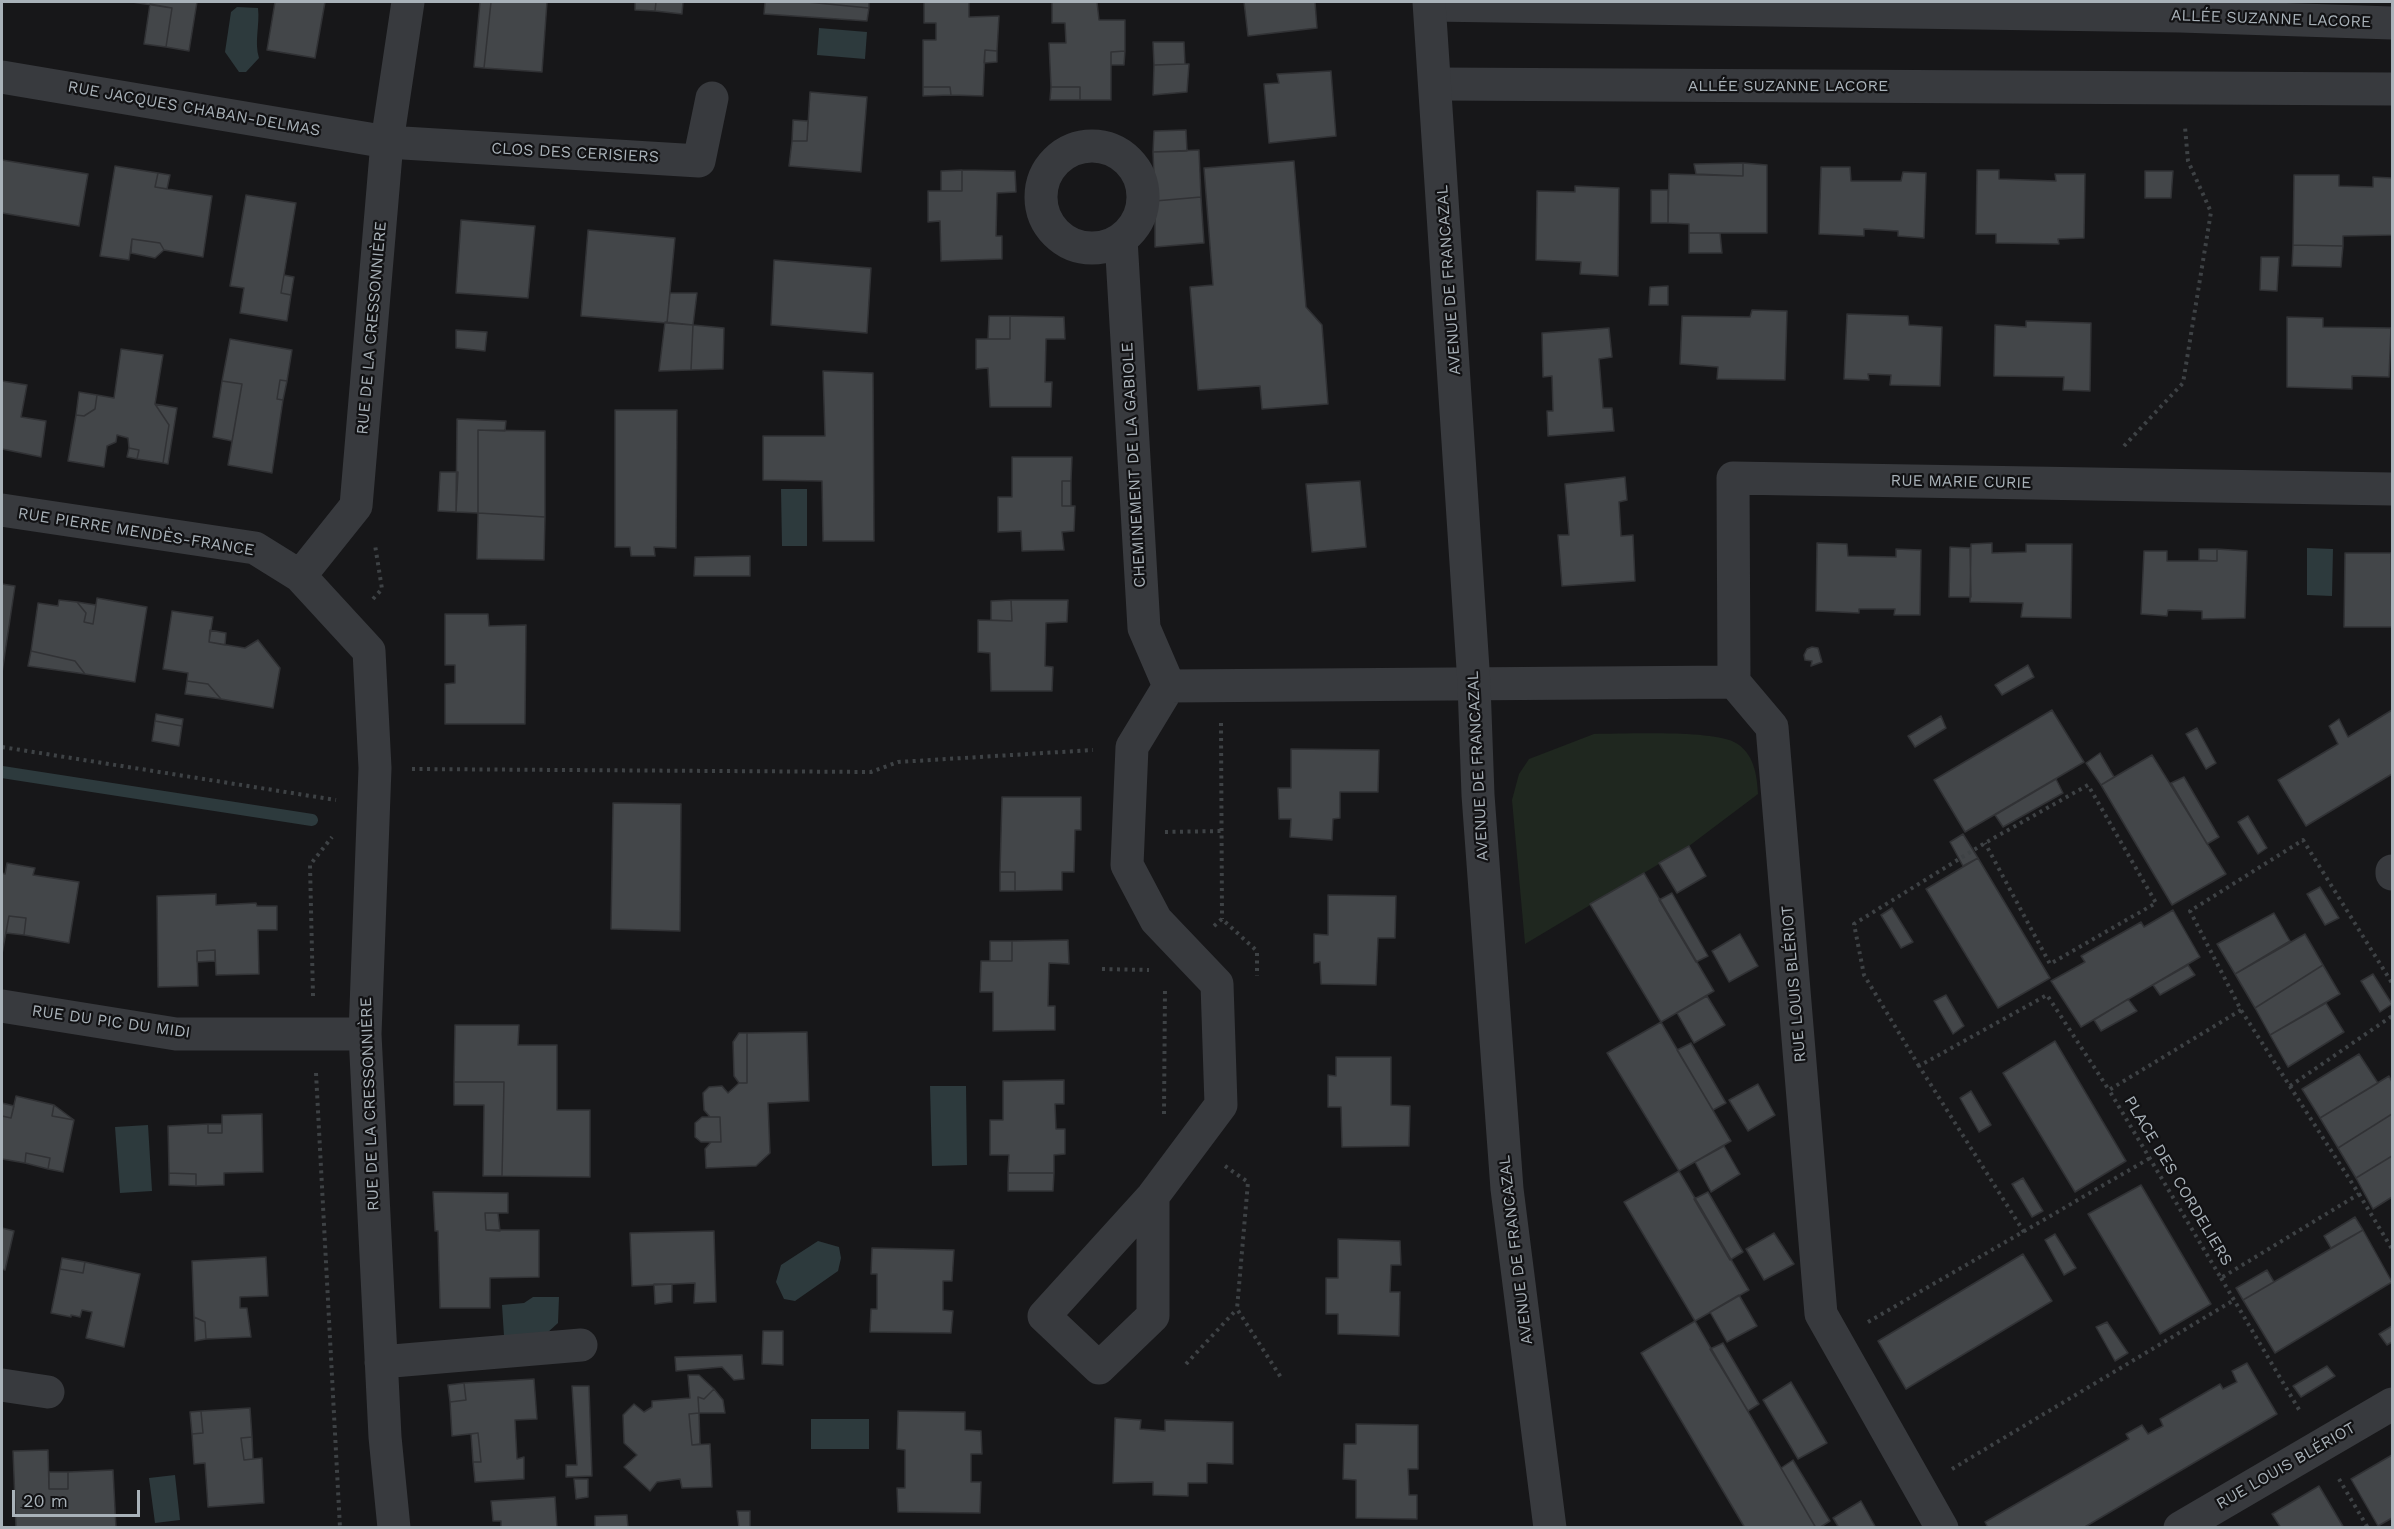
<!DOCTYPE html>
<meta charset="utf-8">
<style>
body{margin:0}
#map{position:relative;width:2394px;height:1529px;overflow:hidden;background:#171719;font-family:"Work Sans",sans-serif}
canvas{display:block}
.frame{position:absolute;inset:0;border:3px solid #a9b2b9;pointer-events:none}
.scale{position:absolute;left:12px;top:1490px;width:128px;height:27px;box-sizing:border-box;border:3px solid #a9b2b9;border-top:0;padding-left:8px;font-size:18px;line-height:21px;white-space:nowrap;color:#a9b2b9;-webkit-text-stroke:4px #121214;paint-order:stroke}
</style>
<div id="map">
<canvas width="2394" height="1529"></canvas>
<div class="frame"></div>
<div class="scale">20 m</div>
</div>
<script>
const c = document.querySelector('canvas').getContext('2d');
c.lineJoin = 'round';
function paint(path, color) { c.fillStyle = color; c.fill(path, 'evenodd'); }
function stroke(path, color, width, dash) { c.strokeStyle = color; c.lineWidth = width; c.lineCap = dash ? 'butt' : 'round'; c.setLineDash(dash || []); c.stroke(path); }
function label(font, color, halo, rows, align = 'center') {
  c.font = font + ' "Work Sans",sans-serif'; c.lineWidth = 4.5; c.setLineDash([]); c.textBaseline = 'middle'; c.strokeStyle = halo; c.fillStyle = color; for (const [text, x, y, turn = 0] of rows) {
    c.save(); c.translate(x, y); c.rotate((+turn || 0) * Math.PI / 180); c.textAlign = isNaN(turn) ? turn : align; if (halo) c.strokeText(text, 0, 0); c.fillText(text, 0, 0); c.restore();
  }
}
paint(new Path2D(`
 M1594,734C1625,734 1709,730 1734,742C1754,752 1757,775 1758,794L1689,846L1525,944L1512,800L1519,774L1529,759Z`), '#1f271f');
paint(new Path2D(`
 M237,7L258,8C260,25 254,42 259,58L246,72H239L225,52L231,12Z
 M819,28L867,32L865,59L817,55Z
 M781,489H807V546H782Z
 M2307,548L2333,549L2332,596L2307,595Z
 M930,1086H966L967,1165L932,1166Z
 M148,1125L152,1191L120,1193L115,1127Z
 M818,1241L839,1247L841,1258L838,1271L795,1301L784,1299L776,1282L781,1265Z
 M533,1297H559L558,1323L547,1333L504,1336L502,1305L524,1303Z
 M811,1419H869V1449H811Z
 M175,1475L180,1520L155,1523L149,1478Z`), '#2d3a3d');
stroke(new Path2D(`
 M2,772L312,820`), '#2d3a3d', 12);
const building = new Path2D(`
 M132,2H197L189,51L166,47L172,8Z
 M275,2H325L315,58L267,50Z
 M480,2H491L484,68L474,67Z
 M491,2H547L542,72L484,68Z
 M635,2H656L655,11L635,10Z
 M656,2H683L682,14L655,11Z
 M765,2H807L869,8L867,21L764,14Z
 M807,2H869V8Z
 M924,2H969V17L999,16L997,51L985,50L983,96L951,95L950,87H923V40H936V23H924Z
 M1052,2H1097L1099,20H1125V51L1111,52V100H1080V87H1051L1049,43H1066L1065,23H1052Z
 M1244,2H1315L1317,28L1248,36Z
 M150,4L172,8L166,47L144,44Z
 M1153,42H1184L1185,64L1154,65Z
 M985,50L997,51V62L984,63Z
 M1125,51L1124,65H1111V52Z
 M1185,64H1189L1187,92L1153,95L1154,65Z
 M1331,71L1336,136L1269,143L1264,84L1279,83L1277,74Z
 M923,87H950L951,95L923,96Z
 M1051,87H1080V100H1050Z
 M810,92L867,97L861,172L789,166L792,141H807Z
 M793,120L808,121L807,141H792Z
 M1186,130L1187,151L1153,152L1154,131Z
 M1199,150L1201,197L1155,201L1153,152Z
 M2,160L88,174L79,226L2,213Z
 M1294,161L1306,307L1322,325L1328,404L1262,409L1260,386L1198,390L1190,287L1213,285L1204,168Z
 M1743,163V176L1696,174L1694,164Z
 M1743,163L1767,165V233H1689V224L1668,223L1669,174L1743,176Z
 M115,166L158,173L155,187L212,196L203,257L164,250L160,243L132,239L129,260L100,256Z
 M1821,167H1850L1851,181H1901L1903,172L1926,173L1924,238L1898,236V231L1864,229V236L1819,234Z
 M962,170V191H941V171Z
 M962,170L1015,171L1016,192L997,193L996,236H1002V259L941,261L940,221L928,222V191H962Z
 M1977,170H1999V179L2056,181L2055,174H2085L2084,238L2058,239L2059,244L1996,243V234H1976Z
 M2145,171H2173L2171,198H2145Z
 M158,173L170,175L167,189L155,187Z
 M2294,175H2339V186L2373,187V177L2392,178V235L2343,236V246L2293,245Z
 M1575,186L1619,188L1618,276L1580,274L1581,262L1536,260L1537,191L1575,192Z
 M1651,190H1668V223H1651Z
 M246,195L296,203L281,293L291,295L287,321L240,313L244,288L230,286Z
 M1201,197L1204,243L1155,247V201Z
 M461,220L535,226L528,298L456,293Z
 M588,230L675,238L667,323L581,316Z
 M1689,233H1720L1722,253H1689Z
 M132,239L160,243L164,250L155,258L131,253Z
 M2293,245L2343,246L2341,267L2292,266Z
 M2261,257H2279L2277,291L2260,290Z
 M774,260L871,268L867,333L771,325Z
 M284,275L294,277L291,295L281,293Z
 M1668,286V305H1649L1650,287Z
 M670,293H697L693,325L667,323Z
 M1752,310L1787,311L1785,380L1717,379L1718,367L1680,364L1682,316L1750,317Z
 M1847,314L1908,316L1909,325L1942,327L1940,386L1890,385L1891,375L1868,374L1869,380L1844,379Z
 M989,316H1010V339H988Z
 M1010,316L1064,317L1065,339H1046L1045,382H1052L1051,407H990L988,368L976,369V339H1010Z
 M2287,317L2323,318V327L2391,328L2389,377L2352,376V389L2287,387Z
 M2026,321L2091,323L2090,391L2063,390L2064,377L1994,376L1995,325L2026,327Z
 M665,322L693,325L691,370L659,371Z
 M693,325L724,328L723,369L691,370Z
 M1609,328L1612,357L1599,359L1603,408H1612L1614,431L1548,436L1547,411H1553L1552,376L1543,377L1542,333Z
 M456,330L487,332L485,351L456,348Z
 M230,339L292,350L287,381L280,380L277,399L283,400L272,473L228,465L242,384L222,381Z
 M121,349L163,355L155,404L169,425L163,463L137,459L139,450L129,448L128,438L117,435L116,442L107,446L104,467L68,461L76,415L84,416L95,409L97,395L114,398Z
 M823,371L873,373L874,541H823L822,481L763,480V436H825Z
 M280,380L287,381L283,400L277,399Z
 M2,381L27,385L21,417L46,421L41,457L2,449Z
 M222,381L242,384L232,441L213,437Z
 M79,392L97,395L95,409L84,416L76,415Z
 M155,404L177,408L168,464L163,463L169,425Z
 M615,410H677L676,548L654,547L655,556H631L630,547H615Z
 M457,419L506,421L505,431L478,430V513L456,512Z
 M478,430L545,431V517L478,513Z
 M129,448L139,450L137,459L127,457Z
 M1012,457H1072L1071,481H1062V506H1075L1074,531L1062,532L1064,550L1022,551L1021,531L998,532V497H1012Z
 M440,472H458L456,512L438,511Z
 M1625,477L1627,500L1619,502L1621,536L1633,535L1635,581L1562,586L1558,535H1569L1565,484Z
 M1062,481H1071V506H1062Z
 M1360,481L1366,547L1312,552L1306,484Z
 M478,513L545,517L544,560L477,559Z
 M1817,543L1847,544L1848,556L1896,557V549L1921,550L1920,615H1894L1895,609H1859V613L1816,611Z
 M1992,543V553L2026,552V544H2072L2071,618L2021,617L2023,603L1970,602L1971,544Z
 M1950,547L1970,548L1971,597H1949Z
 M2199,549H2217V561L2199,560Z
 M2217,549L2247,551L2245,618L2202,619V611L2168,610L2167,616L2141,614L2144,551H2167V561H2217Z
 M2345,553H2391L2392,627H2344Z
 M750,556V576H694L695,557Z
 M2,584L15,586L2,673Z
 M97,598L147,607L135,682L85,674L75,661L31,651L38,603L58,606L59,600L77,602L86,613L84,622L93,624Z
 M1011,600L1012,621L991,620V601Z
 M1011,600H1068L1067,622L1046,623L1045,666L1053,667L1052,691H991L990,653L978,652V620L1012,621Z
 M77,602L96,605L93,624L84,622L86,613Z
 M172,611L213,617L209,642L245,648L258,640L280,668L273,708L221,699L208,684L187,681L188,673L163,669Z
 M445,614H488L489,626L526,625L525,724H445V684L455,683V665H445Z
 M210,630L226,633L225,645L209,642Z
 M1812,647L1818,648L1822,662L1811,666L1812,661L1805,660L1804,655L1807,649Z
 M31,651L75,661L85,674L28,666Z
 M2028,665L2034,677L2002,695L1995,685Z
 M187,681L208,684L221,699L185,694Z
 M2052,710L2084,762L1965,832L1934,780Z
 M2392,710V774L2306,826L2278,780L2338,744L2329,726L2339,719L2348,737Z
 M156,714L183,719L182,726L155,721Z
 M1941,716L1946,728L1915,747L1908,736Z
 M155,721L182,726L179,746L152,741Z
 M2197,728L2216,763L2206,769L2186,734Z
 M1291,749L1379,750L1378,792H1340V818L1333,819L1332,840L1290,837L1291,819H1279L1278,788H1291Z
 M2100,753L2114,777L2101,785L2086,763Z
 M2152,755L2226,874L2172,905L2101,785Z
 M2184,777L2219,837L2207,844L2171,783Z
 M2056,779L2063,793L2003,827L1995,815Z
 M1002,797H1081V830H1075L1074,872H1062V890L1015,891V872H1000Z
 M613,803L681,804L680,931L611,929Z
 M2248,816L2267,848L2258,854L2238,822Z
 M1963,834L1978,858L1963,866L1950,842Z
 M1689,846L1706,876L1677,893L1659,863Z
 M1978,858L2050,978L1998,1008L1926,889Z
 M7,863L35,868L33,875L79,882L69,943L24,935L26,918L9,916L2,954V873L5,874Z
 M1000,872H1015V891H1000Z
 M1644,873L1714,991L1661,1022L1590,904Z
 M2320,887L2339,918L2325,925L2307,894Z
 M1672,893L1708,956L1696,962L1659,900Z
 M216,894V905L256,903L257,906H277V930H258L259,974L216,975L215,950L197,951L198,986L158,987L157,896Z
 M1328,895L1396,896L1395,938H1378L1376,985L1321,984L1320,962L1314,963V934L1328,935Z
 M1892,908L1913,942L1901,948L1881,915Z
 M2173,910L2200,957L2081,1027L2051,981L2085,962L2081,956L2141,922L2144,927Z
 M2274,913L2290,941L2235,974L2217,944Z
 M9,916L26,918L24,935L6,933Z
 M1740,934L1758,966L1729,982L1712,951Z
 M2305,934L2323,965L2255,1008L2235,974Z
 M1068,940L1069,964L1049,963L1048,1006H1055V1030L993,1031V992H980L981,961H1012V941Z
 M990,941H1012V961H990Z
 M215,950V961L197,962V951Z
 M2188,965L2195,975L2160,995L2153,985Z
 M2323,965L2340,994L2270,1035L2255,1008Z
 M2373,974L2392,1004L2380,1012L2361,981Z
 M1946,995L1964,1026L1953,1034L1934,1001Z
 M1707,996L1725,1025L1694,1043L1677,1013Z
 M2128,999L2137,1011L2101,1031L2094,1020Z
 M2326,1003L2344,1032L2288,1067L2270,1035Z
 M1661,1022L1731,1141L1679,1171L1607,1053Z
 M455,1025H519L518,1045H557V1110H590V1177L502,1176L504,1082H454Z
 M807,1032L809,1101L768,1103L770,1153L756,1166L706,1168L705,1149L711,1142H721L720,1117H710L704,1110L703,1093L709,1087L722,1086L728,1093L739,1083H747V1033Z
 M739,1033H747V1083H739L734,1076L733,1042Z
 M2055,1041L2126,1161L2075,1192L2003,1073Z
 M1691,1043L1726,1103L1713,1110L1677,1050Z
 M2359,1054L2378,1083L2320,1118L2302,1089Z
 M1336,1057H1391V1105L1410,1106L1409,1146L1342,1147L1341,1107H1328V1075L1336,1076Z
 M2389,1076L2392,1082V1114L2338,1148L2320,1118Z
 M1064,1080V1104H1055L1056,1129H1065V1154L1054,1155V1173H1008L1009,1155H990V1120H1003V1081Z
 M454,1082H504L502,1176H483L484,1105H454Z
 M1758,1084L1775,1115L1748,1131L1729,1100Z
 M1971,1091L1991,1125L1979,1132L1960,1098Z
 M16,1096L54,1105L52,1116L74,1120L63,1172L48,1169L50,1158L26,1153L25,1163L2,1159V1116L11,1118Z
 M2,1103L14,1106L11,1118L2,1116Z
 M54,1105L74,1120L52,1116Z
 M262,1114L263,1172L224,1173V1185L196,1186V1174L169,1173L168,1126L208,1124V1133H222V1115Z
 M2392,1114V1156L2356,1178L2338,1148Z
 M702,1117H720L721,1142H701L695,1137V1123Z
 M208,1124H222V1133H208Z
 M1724,1146L1740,1174L1711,1192L1695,1162Z
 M26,1153L50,1158L48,1169L25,1163Z
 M2392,1156V1197L2373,1209L2356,1178Z
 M1679,1171L1749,1290L1695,1321L1624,1202Z
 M169,1173L196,1174V1186L169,1185Z
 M1008,1173H1054L1053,1191H1008Z
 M2023,1178L2043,1211L2032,1217L2012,1184Z
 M2141,1185L2211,1304L2160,1334L2088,1214Z
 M433,1192L508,1193V1213H485L486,1230H539V1277L490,1278V1308H440L438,1231H435Z
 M1708,1192L1743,1252L1730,1260L1694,1199Z
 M485,1213H498L500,1231L486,1230Z
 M2355,1217L2363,1230L2331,1248L2324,1236Z
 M2,1228L14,1231L5,1270L2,1269Z
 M2363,1230L2392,1282L2275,1353L2243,1300Z
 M714,1231L716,1302L694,1303L695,1283L632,1286L630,1233Z
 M1774,1233L1794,1264L1764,1280L1746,1249Z
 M2055,1234L2076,1268L2064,1275L2045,1240Z
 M1338,1239L1400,1241L1401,1265H1391L1390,1292H1400L1399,1336L1338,1334V1314H1326V1278H1338Z
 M872,1248L954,1250L952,1281H943V1310L953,1311L951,1333L870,1332L871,1309H877V1274H871Z
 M2023,1254L2052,1301L1906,1389L1878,1341Z
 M266,1257L268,1296L240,1297V1308H247L251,1337L206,1339L205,1322L194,1317L192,1261Z
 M62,1258L85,1262L83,1273L60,1269Z
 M85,1262L140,1274L124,1347L86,1338L92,1312L82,1310L80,1317L71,1315V1317L51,1313L60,1269L83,1273Z
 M2267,1270L2274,1282L2243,1300L2236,1288Z
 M654,1284H672V1302L655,1304Z
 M1739,1295L1757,1326L1727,1342L1710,1312Z
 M194,1317L205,1322L206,1339L195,1341Z
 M1695,1321L1781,1468L1816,1528H1745L1641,1353Z
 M2107,1322L2128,1353L2115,1361L2096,1327Z
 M2392,1326V1342L2387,1345L2379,1334Z
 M763,1331H783V1365L762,1364Z
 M1723,1343L1759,1404L1748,1411L1710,1349Z
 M742,1355L744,1379L734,1380L722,1367L676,1371L675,1357Z
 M2247,1363L2277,1414L2083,1528H1988L1985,1522L2129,1439L2126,1434L2142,1425L2148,1434L2163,1426L2160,1419L2220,1384L2223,1389L2237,1382L2232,1371Z
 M2327,1366L2335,1376L2301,1397L2293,1386Z
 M688,1375H699L714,1389L704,1399L698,1397L699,1413L689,1414L692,1445L710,1444L712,1487L682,1488L680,1479L657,1482L650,1491L624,1467L637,1455L624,1443L623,1415L634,1404L644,1412L652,1407V1401L690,1398Z
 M534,1379L537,1419L515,1420L517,1459L524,1457V1479L475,1482L473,1462H481L478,1433L452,1436L450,1402L466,1400L464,1383Z
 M1791,1382L1827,1443L1798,1459L1763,1400Z
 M464,1383L466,1400L450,1402L448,1385Z
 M572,1386H589L592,1476L566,1477V1465H577Z
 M714,1389L723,1400L725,1413H699L698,1397L704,1399Z
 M250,1408L252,1437L241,1438L244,1460L262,1458L264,1503L208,1507L205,1463L194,1464L192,1434L203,1433L201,1411Z
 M201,1411L203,1433L192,1434L190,1412Z
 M898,1411L965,1412V1430L981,1431L982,1454H971V1482H981L980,1513L898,1512L897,1488H905V1450L897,1449Z
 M699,1413L700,1444L692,1445L689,1414Z
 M1115,1418L1141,1420L1140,1429L1165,1431V1420L1233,1422V1464L1207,1463V1483H1188V1496L1153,1495V1482L1113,1483Z
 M1356,1424L1418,1425V1469H1408L1409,1495H1417V1519L1356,1518V1480L1343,1479L1344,1444H1356Z
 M478,1433L481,1462H473L471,1434Z
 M252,1437L253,1459L244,1460L241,1438Z
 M48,1450L49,1489H68V1472L113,1470L116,1528H16L13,1451Z
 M2392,1455V1518L2378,1526L2351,1479Z
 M1793,1460L1830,1521L1819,1528H1816L1781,1468Z
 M49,1472H68V1489H49Z
 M574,1479H588V1497L576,1499Z
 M2319,1486L2344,1528H2281L2272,1514Z
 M555,1497L557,1528H501V1521H493L491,1501Z
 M1861,1501L1876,1528H1839L1833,1518Z
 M737,1511H750V1528H739Z
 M627,1515L628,1528H595V1516Z`);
paint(building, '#434649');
stroke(building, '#313235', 1.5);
stroke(new Path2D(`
 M2124,446L2183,383L2211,212L2188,161L2185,127
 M373,599L382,589L375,545
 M1221,723L1222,919
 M2,747L336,800
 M412,769L871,772L898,762L1093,750
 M1165,832L1222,831
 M1214,926L1222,919L1257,951V976
 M1102,969L1149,970
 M313,996L310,865L332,837
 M2241,1010L2109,1090L2221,1278L2359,1194L2241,1010L2190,911L2303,840L2392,983
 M1919,1066L1864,975L1854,924L1985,843L2088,785L2156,903L2050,964L1985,843
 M316,1073L340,1528
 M2290,1086L2392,1016
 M1164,1114L1165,987
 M1225,1166L1248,1182L1237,1309L1282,1379
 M2359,1194L2392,1249
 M2024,1232L1919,1066L2047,995L2109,1090
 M2221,1278L2301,1413
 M1868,1322L2150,1158
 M1186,1364L1237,1309
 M1952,1469L2234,1300
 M2339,1479L2368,1528`), '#3e4245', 4, [3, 4.5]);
stroke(new Path2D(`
 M1430,5L2180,16L2392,23
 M2,77L387,142L699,161L712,98
 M1436,84L2392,89
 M1041 197a51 51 0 1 1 102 0a51 51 0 1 1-102 0Z
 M1121,239L1144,628L1169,686L1734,682L1772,727L1821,1314L1942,1528
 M2,510L255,548L300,576L369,651L375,768L365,1034L385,1437L394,1528
 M300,576L356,506L387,142L408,2
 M1734,682L1733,478L2392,489
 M2392,871V874
 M2,1006L176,1034H365
 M1153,1196V1316L1099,1368L1044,1316L1153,1196L1221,1105L1217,984L1156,920L1127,865L1132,747L1169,686
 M381,1362L581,1345
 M2,1385L48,1392
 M2180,1528L2392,1404`), '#383a3e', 33);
stroke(new Path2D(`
 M1429,2L1474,684L1478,795L1507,1189L1550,1528`), '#383a3e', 33);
label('16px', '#a9b2b9', '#121214', [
 ["ALLÉE SUZANNE LACORE",2271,19,2],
 ["ALLÉE SUZANNE LACORE",1788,86],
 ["RUE JACQUES CHABAN-DELMAS",194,109,10],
 ["CLOS DES CERISIERS",575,153,3],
 ["AVENUE DE FRANCAZAL",1449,280,-94],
 ["RUE DE LA CRESSONNIÈRE",372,328,-85],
 ["CHEMINEMENT DE LA GABIOLE",1134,465,-93],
 ["RUE MARIE CURIE",1961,482,1],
 ["RUE PIERRE MENDÈS-FRANCE",136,532,9],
 ["AVENUE DE FRANCAZAL",1478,766,-93],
 ["RUE LOUIS BLÉRIOT",1794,984,-95],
 ["RUE DU PIC DU MIDI",111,1022,8],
 ["RUE DE LA CRESSONNIÈRE",370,1104,-92],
 ["PLACE DES CORDELIERS",2178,1181,59],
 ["AVENUE DE FRANCAZAL",1516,1250,-97],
 ["RUE LOUIS BLÉRIOT",2286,1466,-30]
]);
</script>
